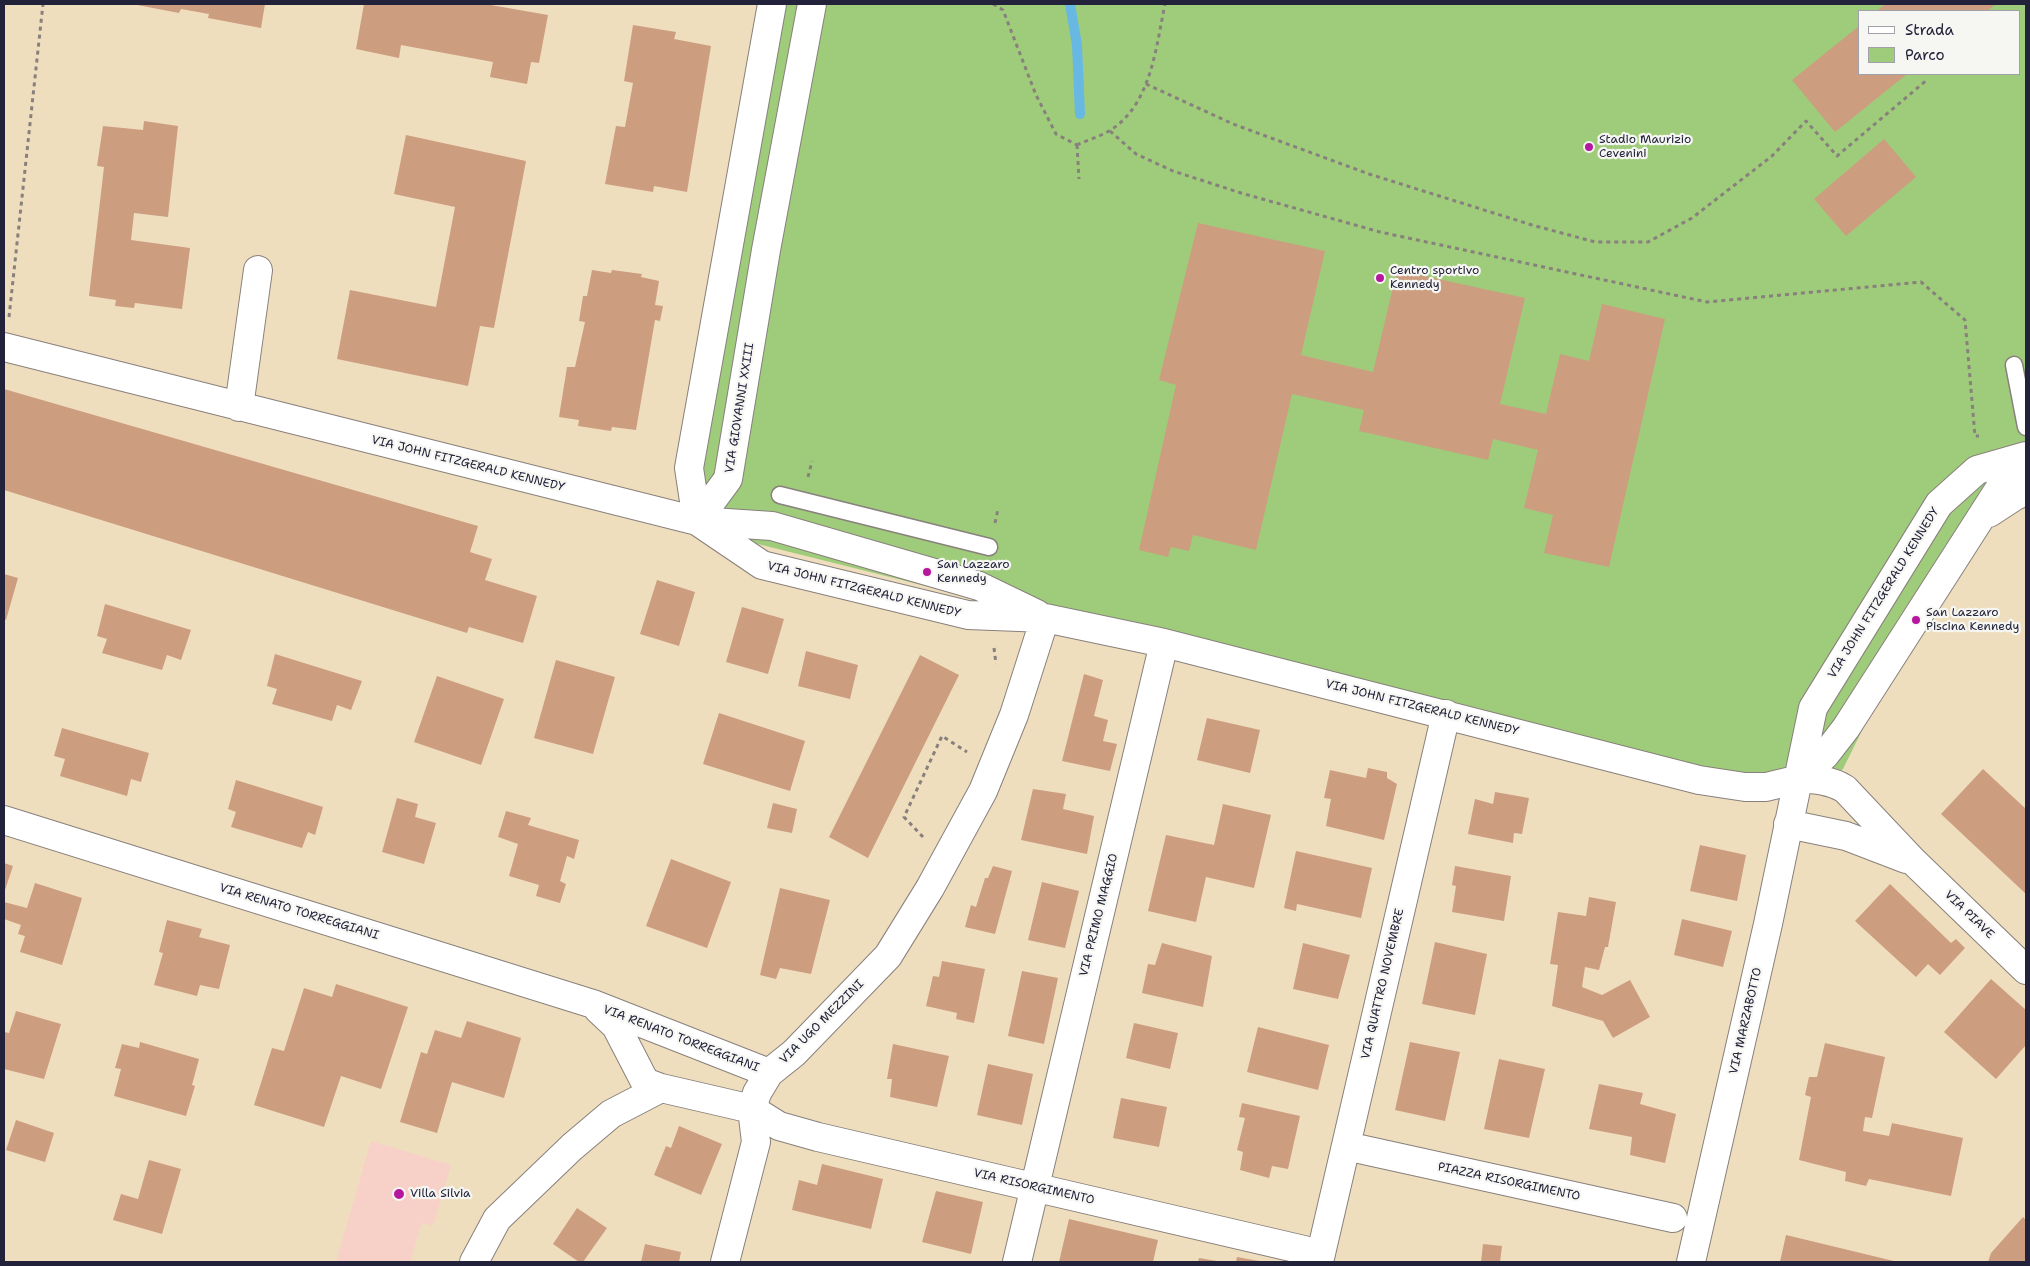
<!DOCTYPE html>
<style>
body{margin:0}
#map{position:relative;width:2030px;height:1266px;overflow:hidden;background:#efdebe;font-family:"Shantell Sans",sans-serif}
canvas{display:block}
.frame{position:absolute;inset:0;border:5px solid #22223b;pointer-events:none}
.legend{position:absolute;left:1858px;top:10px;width:162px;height:65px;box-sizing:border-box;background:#f6f6f2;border:1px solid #a1a1a9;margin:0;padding:6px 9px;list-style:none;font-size:15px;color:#22223b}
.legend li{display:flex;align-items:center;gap:10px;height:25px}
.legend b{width:25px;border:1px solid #a1a1a9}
</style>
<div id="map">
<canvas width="2030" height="1266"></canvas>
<div class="frame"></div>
<ul class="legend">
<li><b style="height:6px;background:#fff"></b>Strada</li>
<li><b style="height:14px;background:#9fcc7a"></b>Parco</li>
</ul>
</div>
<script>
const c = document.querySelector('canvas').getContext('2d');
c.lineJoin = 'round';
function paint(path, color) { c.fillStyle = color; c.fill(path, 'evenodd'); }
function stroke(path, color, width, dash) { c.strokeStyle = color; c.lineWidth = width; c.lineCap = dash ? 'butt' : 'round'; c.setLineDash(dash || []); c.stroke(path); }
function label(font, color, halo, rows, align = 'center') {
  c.font = font + ' "Shantell Sans",sans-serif'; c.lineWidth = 4.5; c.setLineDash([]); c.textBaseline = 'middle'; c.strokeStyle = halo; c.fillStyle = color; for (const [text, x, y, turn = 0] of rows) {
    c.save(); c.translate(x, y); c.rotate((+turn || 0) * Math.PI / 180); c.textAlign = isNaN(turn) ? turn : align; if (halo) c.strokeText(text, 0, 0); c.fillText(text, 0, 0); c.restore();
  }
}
paint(new Path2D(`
 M371,1141L451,1165L433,1226L422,1223L410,1262H336Z`), '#f7d1c8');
paint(new Path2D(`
 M783,4H2026V482L1992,527L1920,613L1843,769L1805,793L1769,797L734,538L694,496ZM1859,11H2019V74H1859Z`), '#9fcc7a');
stroke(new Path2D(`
 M1070,4L1077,45L1080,114`), '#67b8e2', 10);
paint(new Path2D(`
 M132,4H265L261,28L208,18L209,14L181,9L179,13Z
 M364,4H485L548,15L539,63L531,62L527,84L490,77L493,62L401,45L399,58L356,49Z
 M1886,4H1996L1987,11H1876Z
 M633,25L676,32L674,39L711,46L687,192L654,186L653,192L605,184L616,126L625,127L633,83L624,81Z
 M1859,26V74H1907L1835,132L1792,80Z
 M144,121L178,126L168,217L134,213L131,240L190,248L182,309L135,303L134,308L115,306L116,300L89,296L104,167L97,166L103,126L143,130Z
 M406,135L526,161L494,328L480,326L468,386L337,359L350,290L436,307L455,207L394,194Z
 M1884,139L1916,177L1846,236L1814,199Z
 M1198,223L1325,251L1301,355L1373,372L1397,270L1525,298L1500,404L1546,414L1560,354L1589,361L1602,304L1665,319L1609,567L1544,553L1553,515L1524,508L1538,450L1493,439L1488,460L1359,431L1364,410L1292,394L1256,550L1193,535L1189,551L1171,547L1168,557L1139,550L1176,385L1159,380Z
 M592,270L611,273L612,270L642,274L641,277L659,281L655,305L663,306L660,321L655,320L636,430L612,427L611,431L578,426L579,420L559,417L567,367H575L585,322L579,321L583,296H587Z
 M4,389L478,526L470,552L492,559L485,580L537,596L523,643L469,627L467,633L4,490Z
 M4,574L18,578L6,620L4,619Z
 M657,580L695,592L679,646L640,634Z
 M105,604L191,630L181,660L167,655L162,670L102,653L107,639L97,636Z
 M742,607L784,619L768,674L726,662Z
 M806,651L858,665L850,699L798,686Z
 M275,654L362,681L351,710L337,705L332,721L272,704L277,689L267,686Z
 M920,655L959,675L868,858L829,837Z
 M556,660L615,677L593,754L534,738Z
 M1084,674L1103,680L1094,716L1108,720L1103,741L1117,744L1110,771L1062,761Z
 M437,676L504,699L481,765L414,742Z
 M719,713L805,741L790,791L703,764Z
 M1207,718L1260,730L1250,773L1197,760Z
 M62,728L149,753L141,782L131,779L127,796L60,776L65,759L54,756Z
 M1368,768L1387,772V778L1397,784L1384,840L1326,826L1331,799L1324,798L1330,770L1366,778Z
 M1983,769L2026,809V894L1941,814Z
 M236,780L323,807L315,835L308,832L302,848L231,827L236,812L228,809Z
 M1033,789L1066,794L1063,809L1094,816L1087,854L1021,840Z
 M1495,792L1529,798L1522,834L1514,833L1513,843L1468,834L1475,799L1493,804Z
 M397,798L418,804L415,817L436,823L424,864L382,852Z
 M773,803L797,809L792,833L767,828Z
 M1223,804L1271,815L1254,888L1206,877L1196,922L1148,911L1166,835L1214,845Z
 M506,811L531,818L528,825L579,840L574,859L567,856L560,881L566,884L560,903L536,896L539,885L509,876L518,844L498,837Z
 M1700,845L1746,855L1737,901L1690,891Z
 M1296,851L1372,868L1361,918L1297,904L1296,911L1284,908Z
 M671,859L731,882L707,948L646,926Z
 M4,863L13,866L4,893Z
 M993,866L1012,871L995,934L965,927L971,905L976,907L985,878H988Z
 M1455,866L1511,876L1504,921L1452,912L1456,886L1452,885Z
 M1042,882L1079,891L1065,948L1028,940Z
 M35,883L82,898L62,965L20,952L25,936L18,934L21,925L4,919V902L27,908Z
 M1890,884L1951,943L1956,939L1965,948L1940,975L1928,964L1916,977L1855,921Z
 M780,888L830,900L811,974L780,968L776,979L760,975Z
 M1589,897L1616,902L1608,947H1605L1599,970L1585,967L1582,987L1602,995L1630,980L1650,1017L1613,1038L1603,1021L1552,1006L1558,965L1550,964L1558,912L1586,916Z
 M1682,919L1732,931L1723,967L1674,955Z
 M167,920L202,929L199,937L230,945L219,989L200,985L197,996L154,985L163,953L159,952Z
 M1435,942L1487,954L1475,1015L1422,1004Z
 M1162,943L1212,956L1203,1007L1142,993L1148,964L1155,965Z
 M1303,943L1350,955L1338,999L1293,989Z
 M942,961L985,969L974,1023L956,1019L957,1013L926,1006L933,976L939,977Z
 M1022,971L1058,978L1044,1044L1008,1036Z
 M1991,979L2026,1010V1045L1996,1079L1944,1032Z
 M336,984L408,1007L381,1089L341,1076L324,1127L254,1105L272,1048L284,1051L304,988L332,997Z
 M16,1011L61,1024L44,1079L4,1069V1032L9,1033Z
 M467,1021L521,1038L504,1098L452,1082L437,1133L400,1122L421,1052L427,1054L435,1030L461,1038Z
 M1134,1023L1178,1033L1170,1069L1126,1058Z
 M1258,1027L1329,1045L1318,1090L1247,1072Z
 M140,1042L199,1059L192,1085L195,1086L186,1116L114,1096L121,1069L115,1068L122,1044L139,1048Z
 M1410,1042L1460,1052L1445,1121L1395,1110Z
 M1825,1043L1885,1057L1872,1118L1865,1117L1863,1131L1889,1136L1892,1123L1963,1138L1951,1196L1869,1179L1866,1186L1845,1181L1846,1172L1799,1160L1811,1097L1805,1095L1809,1077H1817Z
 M893,1044L949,1056L937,1107L890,1097L892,1079H887Z
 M1499,1059L1545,1069L1529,1138L1484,1129Z
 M988,1064L1033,1074L1022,1125L977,1115Z
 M1599,1084L1643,1093L1640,1104L1676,1114L1665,1163L1630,1155L1632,1137L1589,1129Z
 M1121,1098L1167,1107L1159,1147L1113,1138Z
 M1242,1103L1300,1116L1288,1169L1272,1166L1269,1178L1240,1170L1243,1152L1237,1150L1245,1118L1239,1117Z
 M16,1120L54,1133L45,1162L6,1150Z
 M679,1126L722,1144L701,1195L654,1175L666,1146L671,1148Z
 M149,1160L181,1169L162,1234L113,1220L121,1194L138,1199Z
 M822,1164L883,1179L871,1229L792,1210L799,1180L817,1185Z
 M936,1191L983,1202L971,1254L922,1242Z
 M577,1208L607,1228L583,1262H579L553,1244Z
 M2023,1217L2026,1220V1262H1988L1991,1253Z
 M1069,1219L1158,1240L1153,1262H1059Z
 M1786,1235L1898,1262H1780Z
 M645,1244L681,1252L679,1262H641Z
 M1483,1244L1502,1246L1500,1262H1481Z
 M1237,1257L1259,1261L1258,1262H1236Z
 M1199,1258L1217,1261V1262H1198Z`), '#cd9d80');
const lane = new Path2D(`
 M2014,365L2026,427
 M780,495L989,547`);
const street = new Path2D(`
 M4,347L697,521L772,526L979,586L1037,614
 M239,407L258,270
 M1989,513L2015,496L2026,491
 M697,521L762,565L968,615L1045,618L1164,643L1699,780L1745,787H1766L1799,779L1825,755L1846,728L2001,486L2026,460
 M697,521L728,479L766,250L812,4
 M697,521L689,468L772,4
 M1799,779C1816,779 1830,780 1845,789L1913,861L2026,970
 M4,820L593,1004L769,1073
 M1788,824L1846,836L1906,859
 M598,1009L616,1026L645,1082L661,1088
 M752,1109L779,1126L818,1137L1321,1254
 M1346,1146L1673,1218
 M474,1262L497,1219L572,1147L611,1114L661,1088L752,1109L757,1093L769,1073L794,1053L888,956L930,888L983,791L1014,715L1045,618
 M725,1262L756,1142L752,1109
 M1017,1262L1164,643
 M1319,1262L1446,714
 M1691,1262L1768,924L1813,708L1939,504L1977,470L2026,456`);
stroke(lane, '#88807c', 19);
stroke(street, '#88807c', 30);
stroke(new Path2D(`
 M993,4L1003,10L1036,95L1056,134L1077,145
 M1146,84L1233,124L1369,174L1532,225L1595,242H1648L1692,218L1772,156L1806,121L1837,156L1928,79
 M1110,131L1136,154L1173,171L1241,193L1380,232L1707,302L1921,282L1965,320L1975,436H1979
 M1077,145C1087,140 1099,137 1109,131C1151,106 1156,47 1165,4
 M1077,145L1079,179
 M9,317L43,4
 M808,477L812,461
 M995,523L998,509
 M994,648L996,664
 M923,837L904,817L942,736L967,752`), '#88807c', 3, [4, 4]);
stroke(lane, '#fff', 16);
stroke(street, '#fff', 28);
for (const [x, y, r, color] of [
 [1589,147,5,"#b5179e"],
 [1380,278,5,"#b5179e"],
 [927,572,5,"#b5179e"],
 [1916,620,5,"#b5179e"],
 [399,1194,6,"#b5179e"]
]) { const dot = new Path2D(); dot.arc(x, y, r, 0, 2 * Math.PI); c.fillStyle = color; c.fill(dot); stroke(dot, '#f6f6f2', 2); }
label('12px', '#22223b', '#f6f6f2', [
 ["Stadio Maurizio",1599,140],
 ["Cevenini",1599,154],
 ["Centro sportivo",1390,271],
 ["Kennedy",1390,285],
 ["San Lazzaro",937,565],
 ["Kennedy",937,579],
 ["San Lazzaro",1926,613],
 ["Piscina Kennedy",1926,627],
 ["Villa Silvia",410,1194]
], 'left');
label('12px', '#22223b', '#f6f6f2', [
 ["VIA GIOVANNI XXIII",740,408,-81],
 ["VIA JOHN FITZGERALD KENNEDY",468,464,14],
 ["VIA JOHN FITZGERALD KENNEDY",864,590,14],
 ["VIA JOHN FITZGERALD KENNEDY",1884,593,-58],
 ["VIA JOHN FITZGERALD KENNEDY",1422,708,14],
 ["VIA RENATO TORREGGIANI",299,912,17],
 ["VIA PRIMO MAGGIO",1099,915,-76],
 ["VIA PIAVE",1969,915,44],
 ["VIA QUATTRO NOVEMBRE",1383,984,-77],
 ["VIA MARZABOTTO",1746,1021,-77],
 ["VIA UGO MEZZINI",822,1022,-45],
 ["VIA RENATO TORREGGIANI",681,1039,21],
 ["PIAZZA RISORGIMENTO",1509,1182,12],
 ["VIA RISORGIMENTO",1034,1187,13]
]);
</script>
